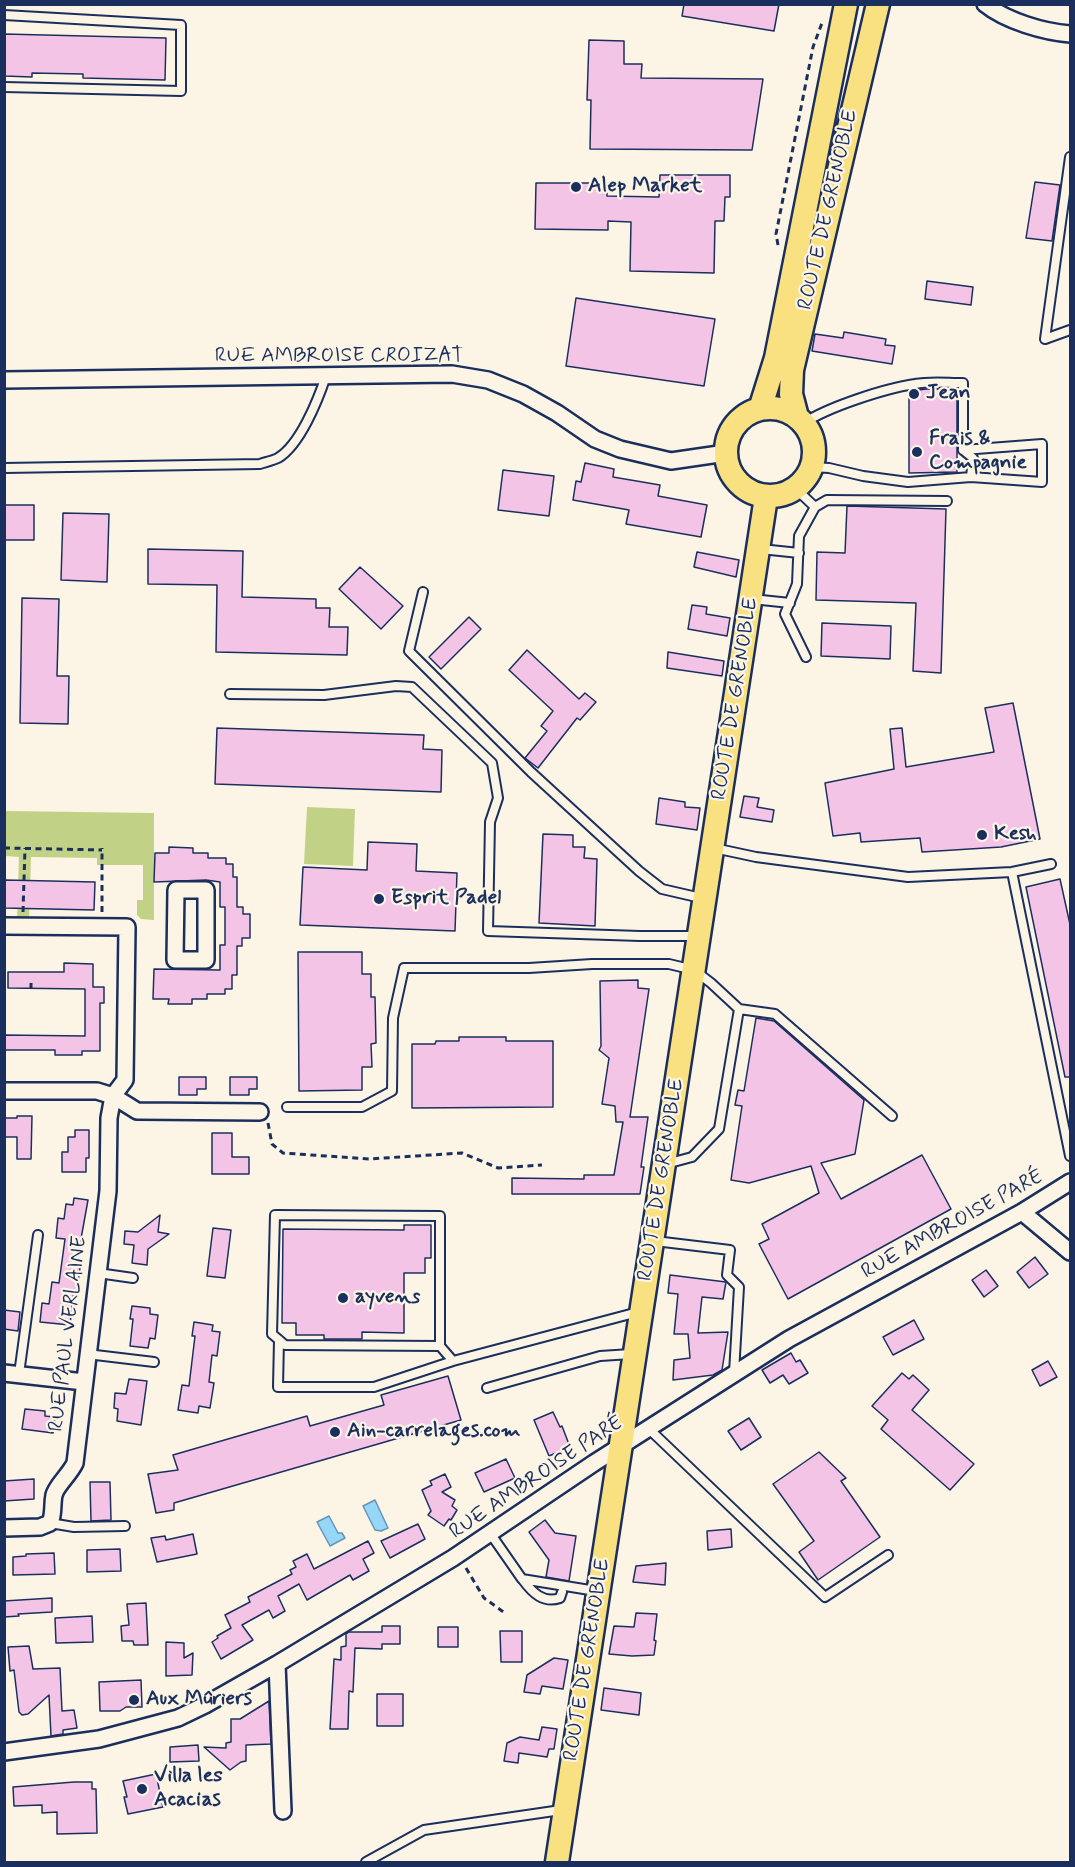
<!DOCTYPE html>
<meta charset="utf-8">
<style>
body{margin:0}
#map{position:relative;width:1075px;height:1867px;overflow:hidden;background:#fcf5e5;font-family:Mynerve,sans-serif}
canvas{display:block}
.frame{position:absolute;inset:0;border:6px solid #1b2f5e;pointer-events:none}
</style>
<div id="map">
<canvas width="1075" height="1867"></canvas>
<div class="frame"></div>
</div>
<script>
const c = document.querySelector('canvas').getContext('2d');
c.lineJoin = 'round';
function paint(path, color) { c.fillStyle = color; c.fill(path, 'evenodd'); }
function stroke(path, color, width, dash) { c.strokeStyle = color; c.lineWidth = width; c.lineCap = dash ? 'butt' : 'round'; c.setLineDash(dash || []); c.stroke(path); }
function label(font, color, halo, rows, align = 'center') {
  c.font = font + ' Mynerve,sans-serif'; c.lineWidth = 4.5; c.setLineDash([]); c.textBaseline = 'middle'; c.strokeStyle = halo; c.fillStyle = color; for (const [text, x, y, turn = 0] of rows) {
    c.save(); c.translate(x, y); c.rotate((+turn || 0) * Math.PI / 180); c.textAlign = isNaN(turn) ? turn : align; if (halo) c.strokeText(text, 0, 0); c.fillText(text, 0, 0); c.restore();
  }
}
paint(new Path2D(`
 M307,807L355,809L353,866L304,864Z
 M5,811L154,813V920L141,919L137,915V900H143V865H97V858L31,857L29,921H17L19,857L5,856Z`), '#c1d286');
const water = new Path2D(`
 M375,1500L388,1528L381,1531L375,1530L363,1506Z
 M329,1516L338,1533H342L345,1538L330,1546L317,1522Z`);
paint(water, '#96d7f8');
stroke(water, '#6594ba', 1.5);
const building = new Path2D(`
 M684,4H779L774,31L682,16Z
 M4,34L166,38L165,80L83,78V74L32,73V77L4,76Z
 M589,40L624,41V64H642L641,78L763,79L752,150L590,149L591,100H587Z
 M660,175H730V197H725L724,221H715L714,273L630,271L631,222L608,221V230L535,229L536,183H607V196L659,197Z
 M1035,182L1060,185L1052,241L1026,238Z
 M927,281L973,287L971,305L925,299Z
 M576,298L715,319L704,386L566,366Z
 M844,332L886,339L885,345L895,346L892,364L812,351L815,334L843,338Z
 M927,389H957V472L909,473V391Z
 M585,463L614,469L613,477L660,485L658,496L707,505L701,537L626,524L629,510L573,500L576,481L581,482Z
 M503,470L554,476L549,516L498,510Z
 M4,505H34V540H4Z
 M847,506L946,509L941,673L913,671L916,603L816,600L817,552L845,553Z
 M63,513L109,514L107,582L61,580Z
 M148,549L243,551L242,597L316,599V608H330L329,627H348L347,655L216,652L217,585L148,584Z
 M697,552L739,560L736,577L694,567Z
 M360,567L403,606L381,629L339,589Z
 M22,598L59,599L57,676H69L68,724L20,723Z
 M692,605L707,607L706,614L730,618L727,636L688,629Z
 M469,617L481,629L441,669L429,657Z
 M822,623L891,626L890,659L821,656Z
 M527,650L579,699L585,693L596,702L580,720L577,718L538,768L525,758L547,731L541,726L553,711L509,670Z
 M668,652L724,661L722,676L667,668Z
 M1013,703L1040,839L1001,847L922,852L920,838L861,842L860,833L833,836L825,783L894,769L890,729L902,728L906,767L994,752L985,708Z
 M217,728L424,735L423,749L442,750L441,792L215,784Z
 M744,796L759,798L757,807L774,810L772,822L740,817Z
 M659,798L685,802V807L700,808L697,830L656,824Z
 M543,834L573,835V847H585L584,858L597,859L595,926L539,923Z
 M368,842L417,844L416,871L457,873L455,931L300,925L303,867L367,870Z
 M169,847L193,848V853H208V858H226V864H233V877H237V907H243V914H250V938H242V946H237V975H232V989H225V994H207V999H192V1004H168L169,999H153L154,969L220,970V945H225V907H220V882L206,880L154,882L155,853H169Z
 M1060,879L1071,929V1077H1065L1026,887Z
 M5,880L95,882L94,910L4,908Z
 M298,952H362V974H371V997H375L376,1043L371,1044L372,1067H362V1090L299,1091Z
 M64,963L93,964V987H104V1003H100V1051H82V1055H55V1050H4V1035L85,1036V989L8,988V972H64Z
 M638,980V988L649,989L630,1117H648L641,1167H644L640,1194H512V1178L584,1179V1175H614L623,1122H616L615,1106L602,1104L609,1058L599,1050L601,1046L600,981Z
 M756,1018L774,1021L864,1100L855,1154L821,1163L841,1199L922,1155L951,1209L788,1299L759,1244L769,1239L762,1224L819,1193L811,1166L749,1183L731,1180L742,1106L735,1105L738,1090L744,1091Z
 M459,1037H506V1041H553V1107L412,1108V1044H435L436,1041H459Z
 M179,1077H206V1089H197V1095H179Z
 M230,1077H257V1089H249V1095H230Z
 M17,1116H32L31,1159H17V1137H4V1118H17Z
 M75,1130H89V1158H86V1172H62V1152H68V1137H75Z
 M212,1133H232V1157H249V1174H212Z
 M74,1198L88,1200L77,1261H81L76,1296H73L70,1325L40,1322L42,1303L49,1304L52,1282L59,1283L65,1239L56,1238L58,1218L64,1219L66,1204L73,1205Z
 M160,1215L158,1232L169,1234L148,1249L147,1265L132,1263L134,1245L124,1244L125,1231L138,1232Z
 M404,1225H431V1258H425V1273H404V1333L362,1332V1339H324V1335H296V1323H282L283,1229L404,1230Z
 M213,1228L231,1230L225,1278L207,1276Z
 M1035,1257L1048,1274L1029,1288L1017,1272Z
 M986,1270L998,1286L984,1297L972,1280Z
 M670,1275L726,1282L723,1299L702,1297L698,1333L728,1332L722,1370L713,1375L673,1380L674,1360L690,1358L688,1334H674L678,1294L668,1293Z
 M132,1306L150,1308V1314L158,1315L155,1339L150,1338L148,1348L130,1346L133,1319H130Z
 M4,1310L20,1312L18,1331L4,1329Z
 M914,1320L924,1339L893,1355L883,1337Z
 M194,1322L213,1325L212,1331L220,1332L217,1356L212,1355L209,1382L214,1383L210,1408L199,1406L198,1413L178,1410L182,1385L189,1386L195,1336H192Z
 M791,1353L796,1362L800,1360L808,1373L789,1384L783,1375L770,1383L762,1370Z
 M1048,1361L1057,1377L1040,1386L1032,1370Z
 M902,1373L909,1379L913,1375L929,1390L912,1410L974,1464L950,1490L881,1429L888,1420L872,1406Z
 M448,1376L461,1420L174,1503V1510L156,1513L148,1474L178,1470L173,1455L307,1416L310,1426L384,1405L381,1395Z
 M129,1379L147,1381L141,1425L117,1421L118,1409L114,1408L115,1393L126,1394Z
 M25,1409L45,1411V1416L55,1417L53,1433L22,1429Z
 M553,1412L560,1427L562,1426L570,1447L549,1456L534,1420Z
 M749,1418L761,1437L741,1450L728,1431Z
 M819,1452L846,1478L841,1481L880,1537L818,1580L799,1552L814,1541L773,1484Z
 M506,1459L515,1478L484,1492L475,1473Z
 M445,1474L451,1487L442,1492L455,1500L452,1506L457,1510L451,1520L449,1519L444,1526L428,1515L431,1511L422,1490L432,1485L430,1481Z
 M34,1479V1499L4,1501V1481Z
 M90,1482H110L111,1520L91,1521Z
 M545,1520L555,1533L576,1536L569,1581L546,1577L549,1560L529,1532Z
 M418,1524L425,1539L390,1558L381,1541Z
 M731,1529L732,1547L708,1550L707,1531Z
 M193,1534L197,1554L157,1562L151,1538L165,1536L166,1540Z
 M368,1541L374,1553L363,1559L369,1571L353,1580L350,1575L307,1600L299,1584L278,1596L285,1611L273,1618L269,1610L242,1625L253,1640L221,1659L212,1642L218,1638L217,1636L231,1628L225,1615L250,1602L248,1597L292,1574L290,1570L296,1567L293,1561L307,1554L314,1569Z
 M120,1549L121,1571L87,1572V1550Z
 M54,1553L55,1574L13,1575V1557L26,1556V1554Z
 M666,1563L665,1585L633,1582L636,1566Z
 M52,1598V1612L18,1614L19,1616L4,1617V1601Z
 M146,1603L148,1645H134L133,1641H122L121,1626L129,1625L127,1604Z
 M636,1613L657,1614L654,1640L656,1641L654,1655L632,1656L609,1654L614,1626L634,1627Z
 M92,1616L93,1642L56,1643L55,1618Z
 M382,1626H400V1644H382V1649L355,1648L353,1692L349,1691L348,1729H330L334,1659L341,1660V1647L346,1646V1634L349,1632H382Z
 M438,1627H458V1647H438Z
 M500,1631H522V1662H501Z
 M166,1642L184,1643V1658L193,1653L192,1675L166,1676Z
 M29,1646L33,1669L60,1668L62,1711L74,1710L77,1728L63,1730V1734L51,1736L49,1695L28,1714L22,1715L19,1712L14,1670L10,1671L8,1647Z
 M554,1658L568,1660L563,1689L542,1686L540,1694L524,1692L527,1675Z
 M141,1680L142,1707H126L120,1711H100L99,1682Z
 M604,1688L641,1693L639,1715L601,1710Z
 M377,1694H403V1726H377Z
 M269,1701L271,1744L246,1745V1761L241,1762L230,1770L204,1747L226,1748V1743L231,1742V1719H240Z
 M542,1727L557,1729L554,1749H549L547,1757L519,1753L518,1763L504,1761L507,1743L520,1737L539,1740Z
 M198,1745L199,1761L170,1762V1747Z
 M156,1774L163,1807L128,1814L124,1797H127L123,1781Z
 M74,1782H92V1789H96L97,1833L57,1834V1812L42,1813V1805L14,1806L13,1787Z`);
paint(building, '#f4c4e7');
stroke(building, '#1b2f5e', 1.5);
const service = new Path2D(`
 M4,15L181,25V91L4,87
 M1070,157L1045,339L1070,330
 M804,423C828,407 886,388 915,384C930,381 947,383 963,383V450L1042,444V482L971,477L908,482L863,476L829,468L812,467
 M963,450L973,458L971,477
 M4,468L260,464C265,462 272,461 278,458C300,445 318,400 326,376
 M796,489L815,507
 M761,549L799,553
 M423,592L409,651L531,772L639,871L662,889L701,898
 M752,599L790,603
 M806,657L785,614L797,584L799,536L815,507L827,500L947,501
 M230,694L324,695L396,686L412,687L492,763L498,798L490,822L488,931L640,936H695
 M714,848L756,857L908,877L1012,872L1051,864
 M1012,872L1070,1156
 M739,1009L775,1014L892,1116
 M287,1107H362L392,1091L393,1018L404,968H529L592,964H669L694,970L711,983L739,1009L719,1129L692,1157L666,1164
 M655,1241L730,1250L727,1275L739,1287L734,1373
 M98,1273L133,1278
 M279,1340L278,1387H374L453,1361
 M440,1346L285,1345L272,1334L275,1215L440,1216V1346L453,1361L638,1312
 M87,1354L154,1362
 M19,1374L38,1235
 M487,1388L600,1356L631,1354
 M649,1429L825,1597L888,1555
 M50,1523L74,1527L125,1526
 M490,1533L522,1579L596,1591
 M523,1580C532,1592 543,1604 560,1598L562,1592
 M366,1862L424,1830L561,1810`);
const minor = new Path2D(`
 M985,4C1006,21 1044,32 1070,34
 M4,380L452,374L488,380L523,394L557,413L595,439L620,449L671,461L726,453
 M176,890H206V960H175Z
 M4,926L127,927L125,1080L113,1096L109,1118L108,1191L75,1463C70,1474 56,1486 54,1495C52,1505 54,1514 50,1523L40,1527L4,1528
 M4,1091H97L113,1096L137,1111L260,1112
 M1022,1212L1070,1252
 M4,1373L84,1382
 M277,1664L283,1811
 M4,1752L99,1739L178,1718L205,1705L277,1664L453,1558L594,1463L789,1339L1022,1212L1070,1182`);
const primary = new Path2D(`
 M726 452a44 44 0 1 1 88 0a44 44 0 1 1-88 0Z
 M760,409L776,358L846,4
 M797,417L791,394L792,370L878,4
 M557,1862L766,497`);
stroke(service, '#1b2f5e', 12);
stroke(minor, '#1b2f5e', 20);
stroke(primary, '#1b2f5e', 27);
stroke(new Path2D(`
 M778,245L776,234L813,47L822,23
 M4,848L102,850
 M23,912L25,848
 M102,912V848
 M31,989V983
 M268,1123L272,1144L283,1153L369,1159L462,1153L498,1168L542,1165
 M466,1568L484,1598L505,1613`), '#1b2f5e', 3, [6, 4.5]);
stroke(service, '#fcf5e5', 8);
stroke(minor, '#fcf5e5', 15);
stroke(primary, '#f9e181', 22);
for (const [x, y, r, color] of [
 [576,187,6,"#1b2f5e"],
 [914,394,6,"#1b2f5e"],
 [917,452,6,"#1b2f5e"],
 [982,835,6,"#1b2f5e"],
 [379,899,6,"#1b2f5e"],
 [343,1298,6,"#1b2f5e"],
 [335,1432,6,"#1b2f5e"],
 [134,1700,6,"#1b2f5e"],
 [142,1789,6,"#1b2f5e"]
]) { const dot = new Path2D(); dot.arc(x, y, r, 0, 2 * Math.PI); c.fillStyle = color; c.fill(dot); stroke(dot, '#fcf5e5', 2); }
label('bold 21px', '#1b2f5e', '#fcf5e5', [
 ["Alep Market",588,187],
 ["Jean",926,394],
 ["Frais &",929,440],
 ["Compagnie",929,464],
 ["Kesh",994,835],
 ["Esprit Padel",391,899],
 ["ayvens",355,1298],
 ["Ain-carrelages.com",347,1432],
 ["Aux Mûriers",146,1700],
 ["Villa les",154,1777],
 ["Acacias",154,1801]
], 'left');
label('21px', '#1b2f5e', '#fcf5e5', [
 ["ROUTE DE GRENOBLE",829,210,-77],
 ["RUE AMBROISE CROIZAT",339,357],
 ["ROUTE DE GRENOBLE",736,699,-81],
 ["ROUTE DE GRENOBLE",662,1180,-81],
 ["RUE AMBROISE PARÉ",953,1225,-29],
 ["RUE PAUL VERLAINE",69,1334,-83],
 ["RUE AMBROISE PARÉ",537,1478,-34],
 ["ROUTE DE GRENOBLE",588,1660,-81]
]);
</script>
